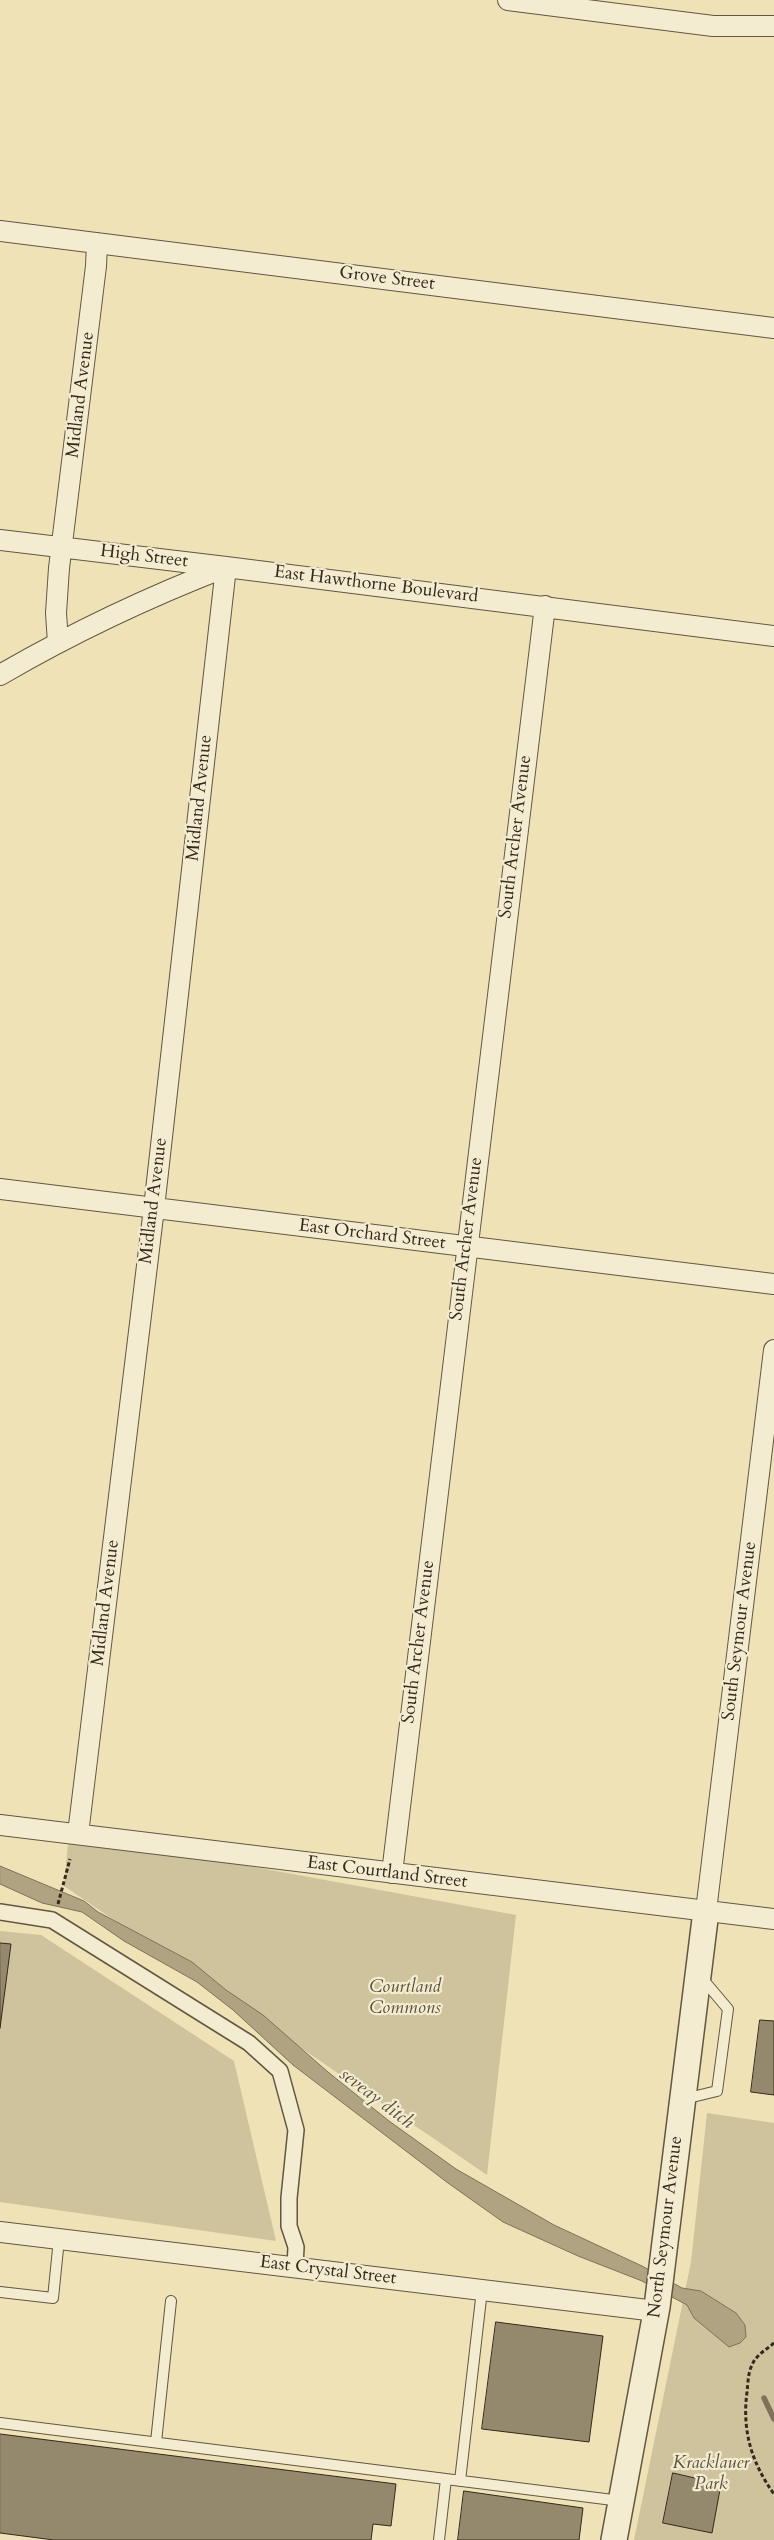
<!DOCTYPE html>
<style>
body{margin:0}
canvas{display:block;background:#eee2b6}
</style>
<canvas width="774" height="2540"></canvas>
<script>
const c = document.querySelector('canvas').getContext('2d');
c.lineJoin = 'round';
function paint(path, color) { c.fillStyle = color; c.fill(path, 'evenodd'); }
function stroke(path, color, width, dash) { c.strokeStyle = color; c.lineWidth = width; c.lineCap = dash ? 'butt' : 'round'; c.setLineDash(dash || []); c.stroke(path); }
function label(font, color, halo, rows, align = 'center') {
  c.font = font + ' Cardo,serif'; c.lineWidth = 4.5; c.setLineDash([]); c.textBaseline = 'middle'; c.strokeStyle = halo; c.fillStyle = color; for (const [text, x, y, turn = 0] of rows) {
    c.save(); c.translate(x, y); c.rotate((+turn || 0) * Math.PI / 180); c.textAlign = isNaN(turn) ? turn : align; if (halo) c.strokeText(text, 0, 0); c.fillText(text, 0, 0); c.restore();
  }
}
paint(new Path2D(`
 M69,1833L516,1915L487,2175L64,1886Z
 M0,1931L41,1935L234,2061L276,2241L0,2202Z
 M707,2113L774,2123V2540H634L691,2262Z`), '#cec39c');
const water = new Path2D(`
 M0,1866L84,1901L98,1912L192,1962L226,1990L263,2015L328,2072L389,2121L456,2169L554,2225L642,2266L682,2288L701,2291L736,2313L745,2325L746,2337L740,2343L729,2347L694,2318L687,2305L642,2281L578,2256L503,2222L448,2183L293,2065L233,2010L197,1982L124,1941L82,1912L42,1903L0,1884Z`);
paint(water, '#afa382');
stroke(water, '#7e725a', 1);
stroke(new Path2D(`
 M764,2398L774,2419`), '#7e725a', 5.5);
const building = new Path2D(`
 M0,1943L11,1944L0,2028Z
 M760,2020L774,2021V2095L751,2092Z
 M496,2322L603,2336L589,2442L482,2429Z
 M0,2434L396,2484L391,2526L373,2524L371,2540H54L0,2533Z
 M673,2473L721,2484L712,2533L663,2523Z
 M464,2491L583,2508L579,2540H458Z`);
paint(building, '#95896d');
stroke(building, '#34291d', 1);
const service = new Path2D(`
 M684,2099L717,2091L728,2009L701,1977
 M0,2292L53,2298L59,2239
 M0,2423L621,2501
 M156,2442L171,2301
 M460,2481L482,2290
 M439,2540L446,2479`);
const pedestrian = new Path2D(`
 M0,1912L52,1920L249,2043L280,2071L296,2130L289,2198V2226L296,2247L295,2267`);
const minor = new Path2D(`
 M508,0L713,26H774
 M0,231L774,328
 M0,540L226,567L154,1208L78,1834
 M58,643L56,613L59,568L96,266L97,243
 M0,675C69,635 151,596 226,567L774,636
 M0,1189L774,1284
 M0,1825L774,1919
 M392,1873L545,606
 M706,1911L774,1350
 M0,2232L656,2311`);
const tertiary = new Path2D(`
 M614,2540L657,2307L706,1911`);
stroke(service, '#625743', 12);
stroke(pedestrian, '#625743', 18);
stroke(minor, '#625743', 22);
stroke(tertiary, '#625743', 28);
stroke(new Path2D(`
 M58,1904L70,1859
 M774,2343C766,2350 756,2355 752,2365C748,2373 748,2383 747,2392C742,2430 751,2462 774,2494`), '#34291d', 3, [4, 2.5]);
stroke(service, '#f4ecd0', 10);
stroke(pedestrian, '#f4ecd0', 15);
stroke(minor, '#f4ecd0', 20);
stroke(tertiary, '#f4ecd0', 25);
label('18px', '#34291d', '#f4ecd0', [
 ["Grove Street",387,279,7],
 ["Midland Avenue",81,395,-83],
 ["High Street",144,557,7],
 ["East Hawthorne Boulevard",376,585,7],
 ["Midland Avenue",200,798,-84],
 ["South Archer Avenue",516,837,-83],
 ["Midland Avenue",154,1201,-83],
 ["East Orchard Street",372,1235,7],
 ["South Archer Avenue",467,1239,-83],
 ["Midland Avenue",106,1603,-83],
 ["South Seymour Avenue",740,1631,-83],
 ["South Archer Avenue",419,1642,-83],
 ["East Courtland Street",387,1873,7],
 ["North Seymour Avenue",666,2227,-83],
 ["East Crystal Street",328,2271,7]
]);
label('italic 18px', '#5a503d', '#f4ecd0', [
 ["Courtland",405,1988],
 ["Commons",405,2009],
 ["Kracklauer",711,2464],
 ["Park",711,2485]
]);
label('italic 19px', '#594e3b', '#f4ecd0', [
 ["seveay ditch",376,2099,37]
]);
</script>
